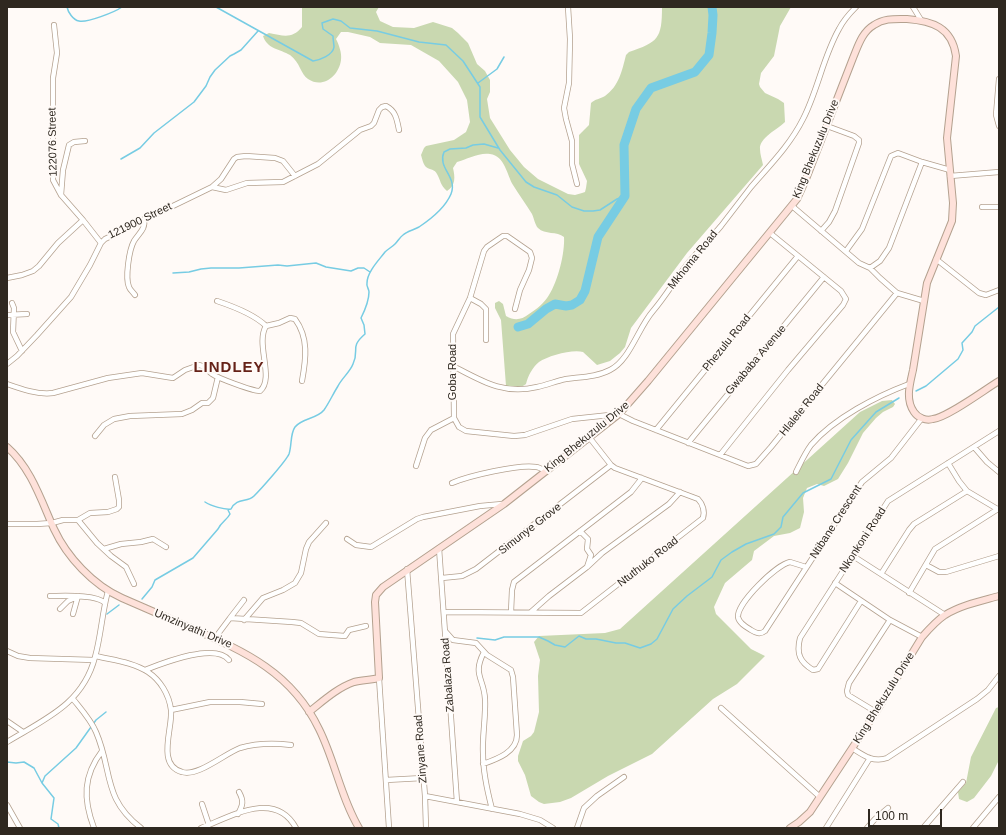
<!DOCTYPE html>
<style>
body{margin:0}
#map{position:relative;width:1006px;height:835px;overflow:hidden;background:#fffaf7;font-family:Helvetica,sans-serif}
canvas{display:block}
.frame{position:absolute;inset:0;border:8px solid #2f2820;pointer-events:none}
.scale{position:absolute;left:868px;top:809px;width:74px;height:18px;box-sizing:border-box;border:2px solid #2f2820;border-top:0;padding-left:5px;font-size:12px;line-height:14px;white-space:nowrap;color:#2f2820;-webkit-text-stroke:3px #fffaf7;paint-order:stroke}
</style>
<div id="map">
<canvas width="1006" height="835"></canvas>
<div class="frame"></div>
<div class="scale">100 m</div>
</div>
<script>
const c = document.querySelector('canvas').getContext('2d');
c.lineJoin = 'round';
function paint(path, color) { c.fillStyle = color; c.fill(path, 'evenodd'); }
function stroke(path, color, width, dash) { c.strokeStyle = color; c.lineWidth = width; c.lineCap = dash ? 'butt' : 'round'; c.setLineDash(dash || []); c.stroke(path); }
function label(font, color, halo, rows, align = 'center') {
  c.font = font + ' Helvetica,sans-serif'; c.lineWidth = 4; c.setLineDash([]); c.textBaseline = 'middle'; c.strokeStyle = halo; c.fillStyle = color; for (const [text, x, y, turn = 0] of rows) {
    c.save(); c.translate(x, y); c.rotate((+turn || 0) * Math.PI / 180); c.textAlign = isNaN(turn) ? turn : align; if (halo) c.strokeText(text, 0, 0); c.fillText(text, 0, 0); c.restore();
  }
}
paint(new Path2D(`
 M302,7H379L376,12L380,21L393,27L414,28L433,22L452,28L458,33L468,43L477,64L485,71L490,80V92L487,99L490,118L510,150L524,167L538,179L568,194L575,195L582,193L585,192L586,188L587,181L579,164V135L589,125L591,103C595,99 600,99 605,96C619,86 622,71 626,55L629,52C658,42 662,39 662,7H791L780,26L774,56L761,73L759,84L760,87L765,93L778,99L784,103L785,122C778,129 759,138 760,149C760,154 762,160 763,165L687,253L631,328L625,347L620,353L610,361L597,365L583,352C572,349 548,356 539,362C532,368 528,376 526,384C520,389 514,387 506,386L501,320L495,308V303L499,301L503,304L506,316C515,321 521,320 529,314C537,309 544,303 549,295C558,281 565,253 564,237C557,231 545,235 538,228C535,225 534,218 532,214C526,204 519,195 513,185C507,175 505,156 490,154C480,152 467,159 457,162L453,168C455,177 456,185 447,191C440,185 441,181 437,174C435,169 430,170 426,167C423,164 422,158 421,155L424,148L426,146L454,140L466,132L470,122L467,100L458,82L439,61L411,45L380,43L370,37L348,32H341L336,39C339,45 342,53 341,60C339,76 323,89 308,79C301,75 300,62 290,55C280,49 267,49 263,36L269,33C284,36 292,39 302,27Z
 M892,400L895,404L893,407L883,412L876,418L863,433L848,463L838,479L824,486L817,484L807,488L803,498L804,512L800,528L790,533L774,536L754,551L752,560L725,583L714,607L716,614L751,649L765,656L737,684L713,699L652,754L608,776L571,798L560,802L544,804L539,802L531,796L525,775L518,761V756L523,741L531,736L534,732L539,712L538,676L540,660L534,642L539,636L605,633L620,629L860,412L882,401Z
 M999,707V760L991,776L974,798L967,802L959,799L958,792L966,783L971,757L996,708Z`), '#c9d8b0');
stroke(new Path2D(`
 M67,7C68,12 73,20 79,21C87,23 115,12 122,7
 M216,7L313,61C320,60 333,55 334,47C334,44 333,40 333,36L323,29L322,23L333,19L341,21L350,28L377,31L419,42L446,45L463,61L480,87V117L500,150L526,182L534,187L557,195L572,207L584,211H593L600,210L617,199L625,196
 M478,83L497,69L504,57
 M121,159L140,148L154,133L194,102L206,86L210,77L215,70L230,56L234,54L241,50L258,31
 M173,273L189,272L201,269L211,268H239L278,265L287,266L316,263L326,267L351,271L358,268H364L370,272
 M916,391L926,386L958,359L963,350L962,343L972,332L975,326L999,307
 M205,502C211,506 225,510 231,509C237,497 247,503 254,496C261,489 286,461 289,454C292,445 290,434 295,427C302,418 317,419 324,410C329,403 333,394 338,386C342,378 350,372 353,364C360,349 349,348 365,334L364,325L361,318C365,310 369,301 369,292C369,289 366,286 367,283C367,272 379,260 385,252C388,249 392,247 395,244C398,241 400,237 403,235C407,231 414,230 419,227C431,219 445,208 451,194C458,177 437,168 444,152L450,149L466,148L473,145L484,144L498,148
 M142,599L152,587L155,580L193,558L218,529C221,522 227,520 230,514L228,510
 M107,614L119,605
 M477,638L495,640L504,637H539L548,641L555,645L565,647L579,636L586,639H596L616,643H625L640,648L651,644L657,639L673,609L687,596L712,577L721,560L732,552L746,544L774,534L781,527L783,517L803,493L831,479L851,440L867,422L876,412L899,398
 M7,762L16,763L24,762L34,768L42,783L54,798L51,819L58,824L59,828
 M42,783L45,776L76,748L96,720L106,712`), '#77cce3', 1.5);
stroke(new Path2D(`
 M518,327L528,324L546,309L555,304L566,306L572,305L580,300L585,291L598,237L625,196L624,145L636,109L651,88L695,72L709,55L712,33L713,15L712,7`), '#77cce3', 9);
const street = new Path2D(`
 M568,7L570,39L569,83L564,108L566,119L572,141V164L577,184
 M913,7L921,20
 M54,25L57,53L53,78V180L61,195L83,220L101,243
 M999,79L996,115L999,126
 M922,162L950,170
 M950,176L999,172
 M212,187L226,190L247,183L283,182L318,164L360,130L371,126L374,123L379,110L382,107L386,106C396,111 397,120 399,130
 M61,195L63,170L69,145L74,142L85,141
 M792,206L859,263L870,268L880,278L897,293
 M982,207H999
 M821,231L829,222L835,211L859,143V140L854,136L827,126
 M846,251L862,229L891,156L898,153L922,162L889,248L880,261L870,268
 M936,259L979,293L986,295L999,290
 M7,278L22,275L33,271L39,266L58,243L83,220
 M135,295C133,292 130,290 129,287C125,278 129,250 134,241C139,233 146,229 144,219
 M470,298L481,304L486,309V340
 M12,303L14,308L13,332L22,351
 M515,309L520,290L529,270L532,258L530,252L507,236H503L487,247L484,251L470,298L453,334L454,418L459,427L466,431L514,436L525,435L572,419L619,414L633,421L748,466L756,464L771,447L897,293L924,301
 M7,315L27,314
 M266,326L279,323L290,318L295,319C309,338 306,359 302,381
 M7,364L17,356L37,335L71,297L90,265L101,243L105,239L212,187L221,179L234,159L237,157L246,156L275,158L283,161L295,176
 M453,366C482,381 503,395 537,387C547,385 556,381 566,379C581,377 597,377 610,370C630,360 638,328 653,311C666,296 676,278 689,262C699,250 711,238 721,226C731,213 741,200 751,187C770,165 790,145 803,119C818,90 823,57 839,29C843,21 849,14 856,7
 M7,384C21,389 38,395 53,393L108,378L142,373L173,378L185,370L199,365C205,366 207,370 212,374C218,378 252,391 260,391C275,378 255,344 266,326C255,315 232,306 217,301
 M656,430L798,256
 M95,436L104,425L114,419L130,416L182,414L192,410L202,403H208L213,398L218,377
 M688,443L824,277
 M974,447L987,462L999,472
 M720,455L788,370L843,305L846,299L841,291L770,233
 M948,463L959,481L967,491L999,510
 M416,466L425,438L431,430L454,418
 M796,472C801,462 805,453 811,445C834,418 877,396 909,384
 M452,483C468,476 519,464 536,467C539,467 542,469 545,471
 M78,520L97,543L111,556L126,567L134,584
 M7,524H37L52,523L63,520H78L90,513L108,512L117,509L119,507V500L115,477
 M580,531L588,539L587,549L591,555L587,567
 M347,539L356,545L371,547L417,519L423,517L480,506L502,504
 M439,548L457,802
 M104,549L121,544L141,542L153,539L166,547
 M853,556L945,615
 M926,565L939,572H946L999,556
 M806,567L790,562C776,565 737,603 738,617C739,623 746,627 751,630C756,633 760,635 765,631L862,482L891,458L922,418
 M407,569L425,796L426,828
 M881,574L909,530L914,524L967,491
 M442,578L462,576L476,569L611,465
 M835,583L890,620L922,637
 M909,593L935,549L998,509
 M50,596C63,596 96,594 105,603
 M861,601L818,669L813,670C800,662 796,654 800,638L888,501L999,431
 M60,609L68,601L77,597
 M444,612L581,613L703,518C705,512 703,504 698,499L615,468L611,465L589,437
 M511,612L512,590L514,582L631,492L642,478
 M531,612L549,596L587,567L602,553L669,504L680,492
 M73,614L78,596
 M230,618L244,600
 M244,620L263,598L283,590L295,583L301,573L306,549L309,542L326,523
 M445,631L453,640L476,643L487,655L511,670L513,677L517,735C517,752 497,759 483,764
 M215,638L230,618L292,622L301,623L319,634L345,636L349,630L366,626
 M7,651L18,656L30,658L94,660
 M484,652C472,675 484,678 485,699C486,717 482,736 483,754C483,773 487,790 492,809
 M96,656C112,660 133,662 148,672C160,680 169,694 171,710C173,728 156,765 182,772C198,777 224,754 240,748C257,743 274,743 291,745
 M145,670C163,663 215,642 229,660
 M379,678L389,828
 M73,699C81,709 91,720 96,732C113,771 102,798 141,828
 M721,708L820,797
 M171,710L210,702H240L262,704
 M876,712L848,695L847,691L849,683L890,620
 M7,721L23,732
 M7,742C45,719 83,704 95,657C101,636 102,613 108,591
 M852,748C863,755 873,763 887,758L977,699L988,690L999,676
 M386,780L423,778
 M425,796L520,814L540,820L553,828
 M202,804L209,825
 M7,805L20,828
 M238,814C243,805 244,801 239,792
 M94,828C83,799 83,776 102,751
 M201,828C230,817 275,789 296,828
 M577,828L584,808L597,796L624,777
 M826,828L870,758
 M867,828L875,819L888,808
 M923,828L963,782
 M973,828L999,797`);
const secondary = new Path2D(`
 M7,447C31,468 41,500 54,529C67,557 93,585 122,598C145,608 168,618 191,628C246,652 292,673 319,729C335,761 341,798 359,828
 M309,712C323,701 337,688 354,682C362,680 371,680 379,678L375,602L376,595L383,587L504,504L619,414L648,381L797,199L806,179L853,58C858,46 862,32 874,25C884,18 895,19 907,19C932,21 952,27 956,56L947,138L953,203L952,221L927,283L913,370C910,384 905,399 914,412C918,418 926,421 933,419C948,417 984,390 999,381
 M790,828L799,822L810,812L876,712L922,637C929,629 936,621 945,615C961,605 981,601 999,596`);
stroke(street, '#b4a18f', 6);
stroke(secondary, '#b4a18f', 8);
stroke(street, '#fff', 4.5);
stroke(secondary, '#fee1da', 6);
label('11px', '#2f2820', '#fffaf7', [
 ["122076 Street",53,142,-91],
 ["King Bhekuzulu Drive",816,149,-68],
 ["121900 Street",140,221,-26],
 ["Mkhoma Road",693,260,-51],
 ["Phezulu Road",727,343,-51],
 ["Gwababa Avenue",756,360,-50],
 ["Goba Road",453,372,-90],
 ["Hlalele Road",802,410,-51],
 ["King Bhekuzulu Drive",587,437,-39],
 ["Ntibane Crescent",836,522,-57],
 ["Simunye Grove",530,529,-38],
 ["Nkonkoni Road",863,540,-57],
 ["Ntuthuko Road",648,562,-38],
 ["Umzinyathi Drive",193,629,23],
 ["Zabalaza Road",448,675,-94],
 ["King Bhekuzulu Drive",884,698,-58],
 ["Zinyane Road",421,749,-94]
]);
c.letterSpacing = '1px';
label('bold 15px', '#662218', '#fffaf7', [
 ["LINDLEY",229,368]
]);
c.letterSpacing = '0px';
</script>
